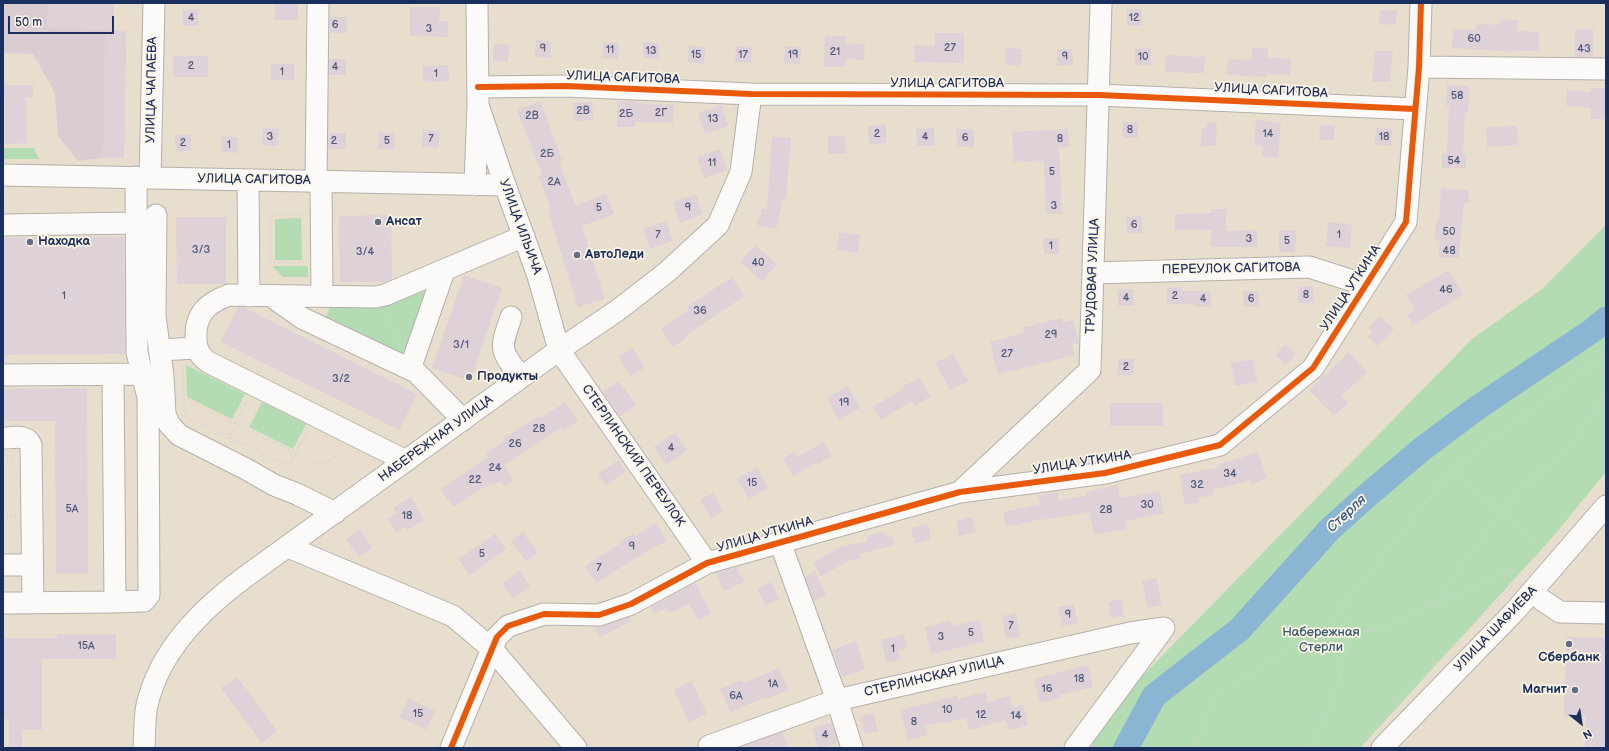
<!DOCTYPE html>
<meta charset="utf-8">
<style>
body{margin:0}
#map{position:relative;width:1609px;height:751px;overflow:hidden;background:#e8dece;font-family:"Balsamiq Sans",sans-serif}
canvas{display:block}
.frame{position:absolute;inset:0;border:4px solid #1b2f5e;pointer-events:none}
.north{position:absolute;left:1561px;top:703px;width:40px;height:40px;-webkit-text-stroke:3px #fcf5e5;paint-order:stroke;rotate:150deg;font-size:11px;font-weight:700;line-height:16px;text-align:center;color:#1b2f5e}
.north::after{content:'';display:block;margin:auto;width:14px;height:18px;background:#1b2f5e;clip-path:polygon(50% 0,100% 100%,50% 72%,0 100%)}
.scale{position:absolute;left:8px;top:16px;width:106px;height:18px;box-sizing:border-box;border:2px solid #1b2f5e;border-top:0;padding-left:5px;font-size:12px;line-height:14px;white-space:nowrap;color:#1b2f5e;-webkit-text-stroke:3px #fcf5e5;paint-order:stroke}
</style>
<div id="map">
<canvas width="1609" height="751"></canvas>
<div class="frame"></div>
<div class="north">N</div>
<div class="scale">50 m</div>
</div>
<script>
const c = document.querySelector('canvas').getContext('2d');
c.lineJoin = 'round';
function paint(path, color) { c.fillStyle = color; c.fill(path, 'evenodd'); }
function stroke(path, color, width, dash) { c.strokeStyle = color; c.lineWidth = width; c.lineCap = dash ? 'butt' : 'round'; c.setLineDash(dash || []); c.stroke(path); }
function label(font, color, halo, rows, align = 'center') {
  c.font = font + ' "Balsamiq Sans",sans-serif'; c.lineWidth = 3.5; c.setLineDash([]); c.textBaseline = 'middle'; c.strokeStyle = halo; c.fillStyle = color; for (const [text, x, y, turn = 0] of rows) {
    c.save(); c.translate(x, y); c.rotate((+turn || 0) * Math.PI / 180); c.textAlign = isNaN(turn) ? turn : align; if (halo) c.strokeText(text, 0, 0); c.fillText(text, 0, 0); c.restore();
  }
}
paint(new Path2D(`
 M3,3H114L113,30L126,32L124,158H103L78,161L58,136L55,93L33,54L3,53Z`), '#d9cdd1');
paint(new Path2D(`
 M3,148H34L39,159H3Z
 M301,218L302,260H275V219Z
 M1606,225V472L1551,539L1360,748H1091L1110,709L1472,339L1542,289Z
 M272,266H308V277H283Z
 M417,291H422L427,294L407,357L326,318L330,306Z
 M186,365L245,394L232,419L187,397Z
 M262,402L306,424L293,449L249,427Z`), '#b3dcb2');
stroke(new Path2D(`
 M1126,748L1154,696L1240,629L1330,529L1369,494L1422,449L1477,408L1593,330L1606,319`), '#8ab5d3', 25);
paint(new Path2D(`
 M48,3H114L113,30L47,28Z
 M275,3H298V20H275Z
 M410,7H440L439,21H448V37L410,36Z
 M198,9V26H183V10Z
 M1142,9V26H1127V10Z
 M1380,10H1397L1396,25L1379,24Z
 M330,17H347V33H330Z
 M1500,19L1518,20L1517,31L1539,32V51H1516V52L1452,48L1453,29L1475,30L1477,24L1499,25Z
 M1593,29V57H1575V30Z
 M105,31L126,32L124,158H103Z
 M935,33H964V63L914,62L915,45L935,46Z
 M825,36H845V43L865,44L864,60L845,59L844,67H824Z
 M536,40L551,41L550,58L535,57Z
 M603,42L619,43L618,59L602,58Z
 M643,42L659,43V59L643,58Z
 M494,44L509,45L508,62L493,61Z
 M689,46L705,47L704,64L688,62Z
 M736,46L752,47L751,63L735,62Z
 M785,46L801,47L800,64L784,63Z
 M1006,48L1022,49L1021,66L1005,64Z
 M1151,48V65H1135V49Z
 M1252,48L1268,49V57L1291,59L1290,75L1267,74L1266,77L1227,75L1228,59L1252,60Z
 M1057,49H1072L1073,65L1057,66Z
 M1375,51H1393L1390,82H1372Z
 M1166,55L1205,57L1204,73L1165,72Z
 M173,56H208V77H173Z
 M329,59H346V75H329Z
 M271,64H294V80H271Z
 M448,65L449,81L423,82V66Z
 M3,85H33V98H26L27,143L5,144V98H3Z
 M1447,85L1469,86L1468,112H1465L1463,154H1466V168H1442V154H1447L1449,106H1446Z
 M1591,88H1606V119H1591V108L1566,106L1567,90L1591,92Z
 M540,101L562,160L559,161L574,203L576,205L606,194L614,214L582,226L605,299L578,307L548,211H551L539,176L542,175L517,110Z
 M617,101H635V103L674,105L673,123L635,122V127H617Z
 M592,102L593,120L574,121L573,103Z
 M721,105L728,126L705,134L698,113Z
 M1256,120L1281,123L1278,158L1262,157L1263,146L1254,145Z
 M1122,122H1138V138H1123Z
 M1207,122L1217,123L1216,146H1201L1202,128L1206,129Z
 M886,125V143L869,144L868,126Z
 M1320,125L1334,126V140H1319Z
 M1517,126L1518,145L1487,147L1486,127Z
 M263,128L279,129L278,146L262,145Z
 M934,128V146H917L916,129Z
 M1376,128L1392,129L1391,146L1375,145Z
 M956,129H974V147H957Z
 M1068,129L1069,147H1059L1062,214H1046L1044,161L1014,162L1012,132Z
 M423,130L439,131V148L422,147Z
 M379,132L395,133L394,150L378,149Z
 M329,133H346V149H328Z
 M175,135H191V151H176Z
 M222,136L238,137L237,153L221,152Z
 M828,136H845L846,154H828Z
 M772,137L791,138L786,199L783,198L776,229L757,225L762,209L767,210Z
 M720,149L727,170L704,178L697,157Z
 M1441,188L1468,190L1469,203H1464L1459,258H1439L1440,241L1435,240L1436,221H1439Z
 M696,194L703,214L680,223L673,202Z
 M1211,209H1226V231L1257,230V247H1211V230H1175V214L1211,213Z
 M391,215L392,279L385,282H340L339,216Z
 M1142,216V233H1127L1126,217Z
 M176,217H226V284H177Z
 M666,221L673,241L650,249L643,229Z
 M1328,222L1352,225L1350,248L1326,246Z
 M1279,230H1296L1295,252H1279Z
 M839,232L860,235L858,253L837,250Z
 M124,237L125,354L3,355V238Z
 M1043,238H1059V254H1044Z
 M755,245L777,264L762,281L740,262Z
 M1449,270L1463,295L1413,325L1407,315L1415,309L1406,295Z
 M464,275L502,288L470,381L432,368Z
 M732,277L744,296L685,336L687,338L673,347L661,329L689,310L687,307Z
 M1313,286L1314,303H1298V287Z
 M1182,287L1183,291H1211V307H1195V304H1167V288Z
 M1133,289L1134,306H1118V290Z
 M1243,291H1259V307H1244Z
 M238,307H243L417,394L399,430L221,342Z
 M1380,316L1394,329L1377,346L1368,337L1373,332L1368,328Z
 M1062,318L1063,323L1073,320L1079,343L1072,344L1075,355L998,374L990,342L1025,333L1024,327Z
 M1285,344L1296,354L1286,365L1275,355Z
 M632,348L645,367L631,376L618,357Z
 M1349,352L1367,372L1341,396L1348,403L1334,416L1309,390Z
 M953,354L968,381L950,390L935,363Z
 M1118,359H1134V375H1118Z
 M1253,359L1257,382L1235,386L1231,363Z
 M919,378L931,396L915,406L912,401L881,420L873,407L904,388L903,386Z
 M619,381L636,405L620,416L603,392Z
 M848,386L860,408L839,420L827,398Z
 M87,388L88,574H56L55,421H3V389Z
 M565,402L578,421L564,430L562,427L504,465L513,481L504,487L501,481L493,485L491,482L453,507L440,489L488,457L486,453L504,442L502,439L540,416L541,418Z
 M1110,403H1163V426H1110Z
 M675,432L687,450L666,465L654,447Z
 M824,442L832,456L818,464L817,462L793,476L783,458L794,452L797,457Z
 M1258,452L1267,478L1252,484L1250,480L1213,490L1214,495L1198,498L1199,503L1185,505L1179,475L1221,467L1220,464Z
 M619,460L626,471L606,485L598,474Z
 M757,468L768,488L748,499L737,478Z
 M1117,485L1120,498L1160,491L1164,513L1125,521L1127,529L1095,535L1089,512L1042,520V519L1006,527L1003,512L1040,504L1038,496L1058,492L1059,500L1086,496L1085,492Z
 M713,493L723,511L711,518L700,500Z
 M411,497L424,520L407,530L405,527L396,532L388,519L397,513L393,508Z
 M972,517L976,532L959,536L956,521Z
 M656,523L667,541L656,547L655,546L596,583L585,566L620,544L619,542L633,534L635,536Z
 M928,524L931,539L915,543L911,528Z
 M360,529L372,548L359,557L346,539Z
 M523,532L538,553L526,561L511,541Z
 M884,532L885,537L892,536L894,545L859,554L860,558L848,561L821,577L813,563L840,547L868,541L867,536Z
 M495,534L506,549L470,575L458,559Z
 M737,567L744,582L723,591L716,573Z
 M519,571L530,586L513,598L502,583Z
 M815,571L826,595L814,601L805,576Z
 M1156,578L1162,605L1148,608L1142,581Z
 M771,582L779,599L765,605L757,589Z
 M695,583L711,614L698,620L689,604L669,613L666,608L654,614L651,607Z
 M1121,599L1124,616L1111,618L1108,602Z
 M1074,605L1078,623L1062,626L1058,607Z
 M1016,613L1020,637L1006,639L1002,616Z
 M629,617L631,621L600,637L594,627L603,626Z
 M980,620L984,642L931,654L925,627L950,621L951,626Z
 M57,634H116V659H42V730H22V748H9V719H3V638H57Z
 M904,634L907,648L898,650L901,660L887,663L881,640Z
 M1566,637L1606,638V748H1585L1586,717L1564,716Z
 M856,641L865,669L842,677L832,650Z
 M1088,665L1093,687L1059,695L1060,698L1040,703L1034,679Z
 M779,668L788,690L767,699L766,697L730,712L720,689L742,680L744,683Z
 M237,677L277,731L262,743L221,688Z
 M691,681L707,714L689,722L674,690Z
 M986,692L988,702L1009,696L1012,708L1023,705L1028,725L1009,730L1006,720L969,730L966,718L925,726L928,735L908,740L900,710L957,696L958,699Z
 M409,698L435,711L426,730L400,717Z
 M873,713L878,731L865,734L860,716Z
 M832,723L838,743L818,748L812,728Z
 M783,732L788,748H739Z`), '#ded1d7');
const minor = new Path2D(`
 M1419,67L1606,69
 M478,87L566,86L751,94L1099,95L1415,109
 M478,105L505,185L538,276L559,350L707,563
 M3,175L505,185
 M150,178L154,3
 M248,180L249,296
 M316,181L318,3
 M321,182L322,296
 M475,185L478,105L477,3
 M156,215L155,316L163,376L165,414L169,424L179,435L246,469L274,485L297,494L335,513
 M3,225L136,223
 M1093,273L1309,267L1366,285
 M271,296L302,318L416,372L463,420
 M511,317C500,350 499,349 521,377
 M159,350L196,348
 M410,369L444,271
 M3,375L142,374L137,352L136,177
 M3,438C13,438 27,434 31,445L33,603
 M406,461L208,362C199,355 196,349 196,338C195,314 207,303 229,295L375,297L385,295L524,236
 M960,492L1090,370L1101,3
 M780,542L837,700L852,748
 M288,547L453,616L492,649L576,748
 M3,565H32
 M1542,600L1560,612L1606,613
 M115,602L144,601L149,595L148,397L142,374
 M3,603L115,602L113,374
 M709,746L837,700L1130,633L1164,628
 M144,748C145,734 144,719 147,705C160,650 201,610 245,577L559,350L618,310L667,272L718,225L741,172L751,94
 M451,748L497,637L508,626L544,614L599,615L631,604L707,563L960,492L1105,473L1220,445L1313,368L1406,222L1419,67L1421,3
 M1075,748L1164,628
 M1382,748L1515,611L1606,506`);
stroke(minor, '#b4b0aa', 23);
stroke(new Path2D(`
 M270,263V219L274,215L301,214L304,216
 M270,263L305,262
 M386,311L400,346
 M183,366L184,411L187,417L287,465L291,462L307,431
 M184,398L318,464L326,463L345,449
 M229,438L248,399
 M3,461H15
 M1452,471L1547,550
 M3,515H16
 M1433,606L1501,512L1523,488L1570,445L1593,414L1606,392
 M1343,607L1448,474L1476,451L1597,362L1606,354
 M1311,636L1347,635L1388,626L1508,571H1513L1523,575
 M1196,748L1206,712L1219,693L1320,629L1343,607C1344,616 1347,626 1347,635C1347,667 1326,720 1310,748
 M1356,748L1413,686L1512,586`), '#d4d2d1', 2.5, [1, 3]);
stroke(minor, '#fcfaf8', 21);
stroke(new Path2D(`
 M478,87L566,86L751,94L1099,95L1415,109
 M451,748L497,637L508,626L544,614L599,615L631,604L707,563L960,492L1105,473L1220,445L1313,368L1406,222L1419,67L1421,3`), '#e8590c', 6);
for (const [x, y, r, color] of [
 [378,222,4,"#636c85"],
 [30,242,4,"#636c85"],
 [577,255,4,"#636c85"],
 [469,377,4,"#636c85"],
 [1569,644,4,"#636c85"],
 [1575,690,4,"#636c85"]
]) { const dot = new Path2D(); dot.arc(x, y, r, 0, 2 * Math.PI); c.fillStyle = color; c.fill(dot); stroke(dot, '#fcf5e5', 1.5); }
label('11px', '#4c587c', null, [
 ["4",191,18],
 ["12",1134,18],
 ["6",335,25],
 ["3",429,29],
 ["60",1474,39],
 ["27",950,48],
 ["9",543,49],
 ["43",1584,49],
 ["11",610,50],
 ["13",651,51],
 ["21",835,52],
 ["15",696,55],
 ["17",743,55],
 ["19",793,55],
 ["9",1065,57],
 ["10",1143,57],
 ["2",191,66],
 ["4",335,67],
 ["1",282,72],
 ["1",436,74],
 ["58",1457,96],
 ["2В",583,111],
 ["2Г",661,113],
 ["2Б",626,114],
 ["2В",532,116],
 ["13",713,119],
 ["8",1130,130],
 ["2",877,134],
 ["14",1268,134],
 ["3",270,137],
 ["4",925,137],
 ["18",1384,137],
 ["6",965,138],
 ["7",431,139],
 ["8",1060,139],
 ["2",334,141],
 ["5",387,141],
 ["2",183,143],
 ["1",229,145],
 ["2Б",547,154],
 ["54",1454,161],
 ["11",712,163],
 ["5",1052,172],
 ["2А",554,182],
 ["3",1054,206],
 ["5",599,208],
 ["9",688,208],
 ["6",1134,225],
 ["50",1449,232],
 ["7",658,235],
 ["1",1339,235],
 ["3",1249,239],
 ["5",1287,241],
 ["1",1051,246],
 ["3/3",201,250],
 ["48",1449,251],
 ["3/4",365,252],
 ["40",758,263],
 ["46",1446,290],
 ["8",1306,295],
 ["1",64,296],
 ["2",1175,296],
 ["4",1126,298],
 ["4",1203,299],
 ["6",1251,299],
 ["36",700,311],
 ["29",1051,335],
 ["3/1",461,345],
 ["27",1007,354],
 ["2",1126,367],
 ["3/2",341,379],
 ["19",844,403],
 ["28",539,429],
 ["26",515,444],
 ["4",671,448],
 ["24",495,468],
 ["34",1230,474],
 ["22",475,480],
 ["15",752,483],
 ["32",1197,485],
 ["30",1147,505],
 ["5А",72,509],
 ["28",1106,510],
 ["18",407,516],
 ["9",632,547],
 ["5",482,554],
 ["7",599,568],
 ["9",1068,615],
 ["7",1011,626],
 ["5",971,633],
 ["3",941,637],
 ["15А",86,646],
 ["1",893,649],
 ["18",1079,679],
 ["1А",773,684],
 ["16",1047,689],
 ["6А",736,696],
 ["10",947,710],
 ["15",418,714],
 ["12",981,715],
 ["14",1016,716],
 ["8",914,722],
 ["4",825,735]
]);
label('13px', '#1b2f5e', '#fcf5e5', [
 ["УЛИЦА САГИТОВА",623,78,2],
 ["УЛИЦА САГИТОВА",947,84],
 ["УЛИЦА ЧАПАЕВА",152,90,-89],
 ["УЛИЦА САГИТОВА",1271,91,3],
 ["УЛИЦА САГИТОВА",254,180,1],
 ["УЛИЦА ИЛЬИЧА",520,227,70],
 ["ПЕРЕУЛОК САГИТОВА",1231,269,-1],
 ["ТРУДОВАЯ УЛИЦА",1093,276,-88],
 ["УЛИЦА УТКИНА",1351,288,-57],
 ["НАБЕРЕЖНАЯ УЛИЦА",436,439,-36],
 ["СТЕРЛИНСКИЙ ПЕРЕУЛОК",633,456,55],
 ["УЛИЦА УТКИНА",1082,463,-9],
 ["УЛИЦА УТКИНА",765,535,-16],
 ["УЛИЦА ШАФИЕВА",1496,629,-46],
 ["СТЕРЛИНСКАЯ УЛИЦА",934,677,-13]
]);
label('bold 13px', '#1b2f5e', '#fcf5e5', [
 ["Ансат",386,222],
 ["Находка",38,242],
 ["АвтоЛеди",585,255],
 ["Продукты",477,377],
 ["Сбербанк",1569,658,"center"],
 ["Магнит",1567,690,"right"]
], 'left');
label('13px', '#365a6e', '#fcf5e5', [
 ["Набережная",1321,633],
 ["Стерли",1321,648]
]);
label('italic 14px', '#345888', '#fcf5e5', [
 ["Стерля",1347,514,-43]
]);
</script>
